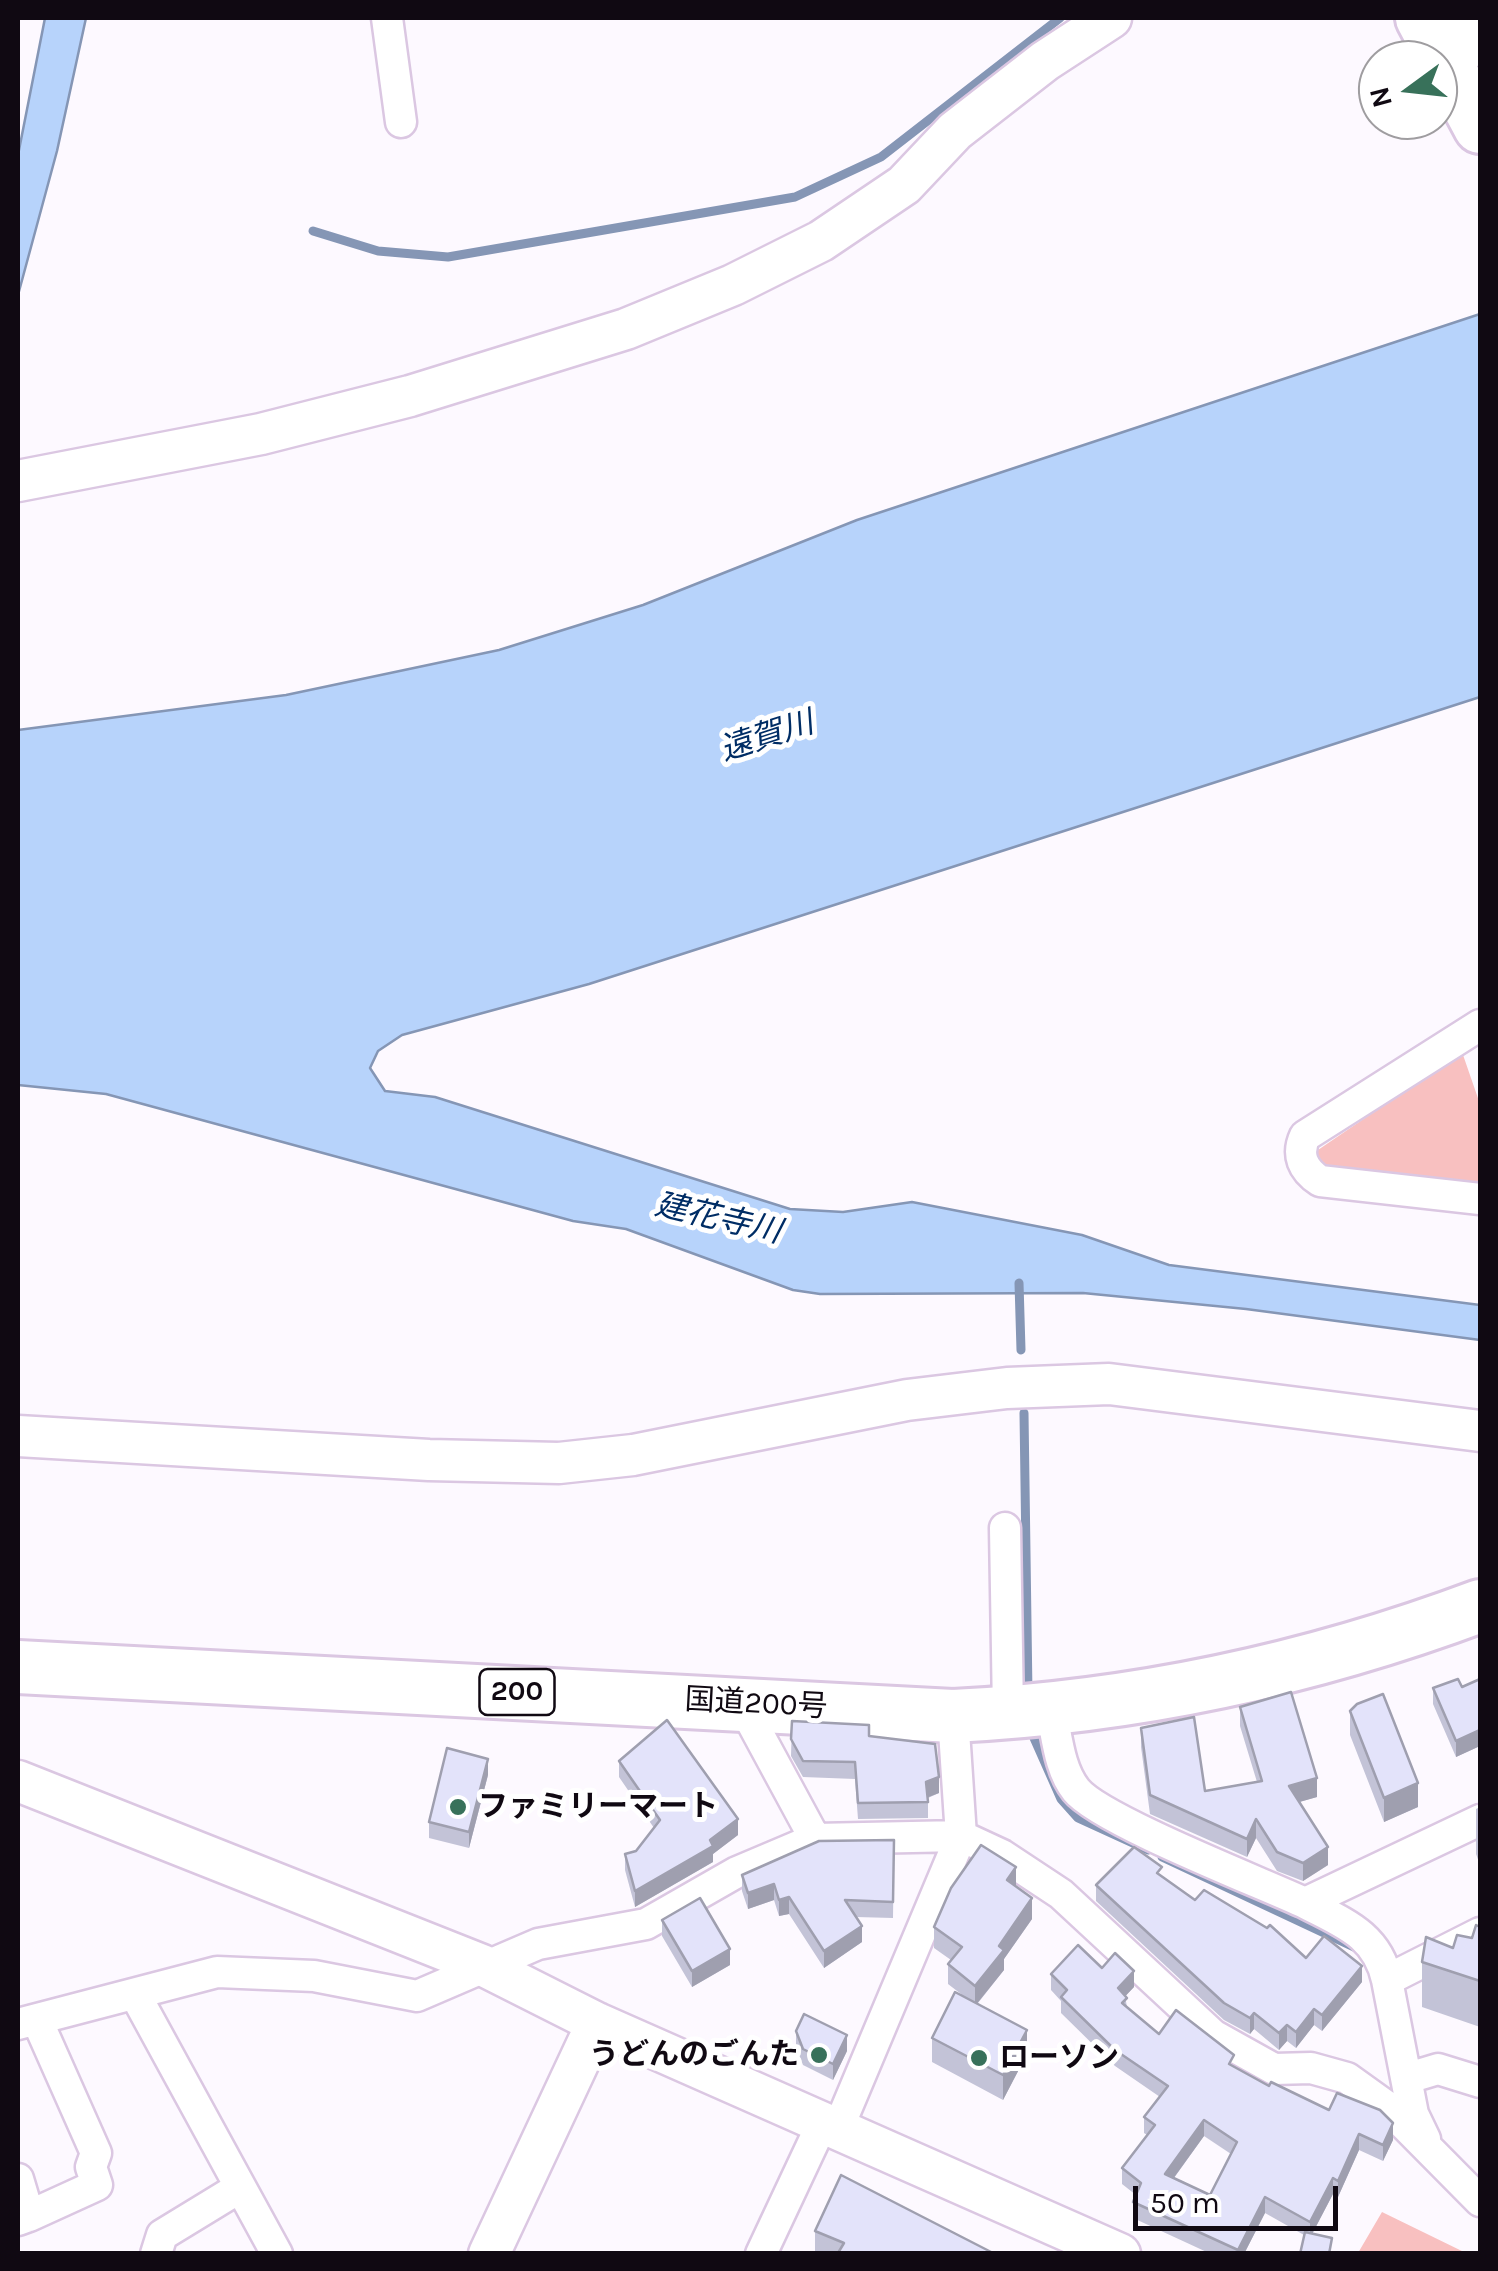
<!DOCTYPE html>
<meta charset="utf-8">
<style>
body{margin:0}
#map{position:relative;width:1498px;height:2271px;overflow:hidden;background:#fdf9ff;font-family:Karla,sans-serif}
canvas{display:block}
.frame{position:absolute;inset:0;border:20px solid #100912;pointer-events:none}
.north{position:absolute;left:1358px;top:40px;width:100px;height:100px;box-sizing:border-box;background:#fff;border:2px solid #9f9da0;border-radius:50%;rotate:255deg;font-size:28px;font-weight:700;line-height:40px;text-align:center;color:#100912}
.north::after{content:'';display:block;margin:auto;width:35px;height:45px;background:#38715a;clip-path:polygon(50% 0,100% 100%,50% 72%,0 100%)}
.scale{position:absolute;left:1133px;top:2186px;width:205px;height:45px;box-sizing:border-box;border:5px solid #100912;border-top:0;padding-left:12px;font-size:30px;line-height:35px;white-space:nowrap;color:#100912;-webkit-text-stroke:8px #fff;paint-order:stroke}
</style>
<div id="map">
<canvas width="1498" height="2271"></canvas>
<div class="frame"></div>
<div class="north">N</div>
<div class="scale">50 m</div>
</div>
<script>
const c = document.querySelector('canvas').getContext('2d');
c.lineJoin = 'round';
function paint(path, color) { c.fillStyle = color; c.fill(path, 'evenodd'); }
function stroke(path, color, width, dash) { c.strokeStyle = color; c.lineWidth = width; c.lineCap = dash ? 'butt' : 'round'; c.setLineDash(dash || []); c.stroke(path); }
function label(font, color, halo, rows, align = 'center') {
  c.font = font + ' Karla,"Noto Sans JP",sans-serif'; c.lineWidth = 10; c.setLineDash([]); c.textBaseline = 'middle'; c.strokeStyle = halo; c.fillStyle = color; for (const [text, x, y, turn = 0] of rows) {
    c.save(); c.translate(x, y); c.rotate((+turn || 0) * Math.PI / 180); c.textAlign = isNaN(turn) ? turn : align; if (halo) c.strokeText(text, 0, 0); c.fillText(text, 0, 0); c.restore();
  }
}
paint(new Path2D(`
 M1462,1052L1480,1104V1187L1327,1173L1318,1166L1315,1152Z
 M1382,2212L1466,2253H1358Z`), '#f8c0c0');
const water = new Path2D(`
 M45,18H86L57,151L18,295V155Z
 M1480,314V697L589,984L402,1035L378,1051L370,1068L385,1091L435,1097L790,1209L843,1212L912,1202L1082,1235L1169,1265L1480,1305V1340L1246,1309L1083,1293L820,1294L793,1290L626,1229L573,1221L106,1094L18,1085V730L286,695L499,650L643,605L857,520Z`);
paint(water, '#b7d3fb');
stroke(water, '#8596b5', 2.5);
stroke(new Path2D(`
 M313,231L378,251L448,257L795,197L881,157L1060,18
 M1019,1283L1021,1350
 M1024,1413L1028,1694
 M1030,1729L1061,1799L1078,1818L1148,1850
 M1162,1857L1356,1948`), '#8596b5', 9);
const street = new Path2D(`
 M387,18L401,122
 M1480,1025L1305,1136C1296,1155 1303,1170 1320,1181L1480,1199
 M1005,1528L1008,1713
 M742,1704L815,1839
 M1051,1710C1057,1736 1059,1769 1076,1790C1100,1820 1262,1883 1305,1903L1480,1820
 M1305,1903C1343,1923 1377,1934 1387,1980
 M136,1996L277,2254
 M18,2024L217,1972L314,1976L417,1996L538,1944L646,1924L737,1872L815,1839L961,1836L1002,1855L1061,1894L1213,2035L1274,2069L1311,2068L1347,2078L1386,2106L1480,2201
 M1408,2078L1438,2069L1480,2082
 M837,2131L961,1836L953,1716
 M1425,2139L1413,2114L1387,1980L1480,1933
 M18,2179L29,2216L18,2220
 M29,2216L97,2185L91,2167L96,2153L37,2020
 M156,2254L162,2235L239,2188
 M761,2254L822,2124`);
const secondary = new Path2D(`
 M18,481L261,434L410,396L626,329L733,285L821,241L904,185L955,131L1045,61L1111,18
 M18,1436L429,1460L559,1463L633,1455L907,1400L1007,1388L1109,1384L1480,1431
 M18,1781L482,1965L597,2023L1120,2254
 M489,2254L597,2023`);
const highway = new Path2D(`
 M1422,18L1480,127
 M1472,18L1480,40
 M18,1667L953,1716C1136,1707 1309,1670 1480,1606`);
stroke(street, '#dbc7e2', 35);
stroke(secondary, '#dbc7e2', 45);
stroke(highway, '#dbc7e2', 58);
stroke(street, '#fff', 30);
stroke(secondary, '#fff', 40);
stroke(highway, '#fff', 52);
paint(new Path2D(`
 M1480,1679V1746L1456,1757L1433,1704V1688L1462,1687Z
 M1240,1707L1317,1797L1299,1802L1328,1865L1303,1881L1277,1871L1256,1838L1247,1857L1150,1814L1141,1747V1728L1205,1791L1257,1782L1240,1726Z
 M1350,1711L1418,1807L1384,1822L1350,1735Z
 M792,1721L869,1736L939,1793L928,1798V1818L858,1819L855,1779L803,1777L791,1756Z
 M619,1761L738,1835L713,1854V1862L635,1907L625,1870V1854L636,1851L654,1828L619,1777Z
 M488,1775L469,1848L429,1838V1822Z
 M1480,1807V1865L1476,1854V1809Z
 M894,1840L893,1918L856,1917L862,1942L824,1968L789,1914L779,1916L774,1900L748,1909L742,1891V1875Z
 M1162,1876L1195,1900L1306,1958L1362,1982L1322,2031L1314,2025L1296,2048L1287,2041L1279,2050L1254,2029L1250,2034L1224,2020L1096,1901V1885Z
 M1016,1887L1032,1919L1004,1959V1970L978,2003L1027,2054L1003,2100L932,2062V2038L961,1994L948,1984V1964L951,1960L934,1948V1927Z
 M662,1920L730,1965L692,1987L662,1936Z
 M1480,1927V2027L1422,2007V1962L1472,1938Z
 M1102,1968L1134,1987L1125,1996L1127,2007L1159,2034L1234,2067L1269,2086L1393,2140L1383,2161L1359,2150L1338,2197L1333,2194L1312,2234L1332,2254L1304,2235L1265,2213L1244,2254H1211L1133,2218V2202L1136,2195L1122,2184V2168L1147,2135L1144,2133V2117L1160,2097L1115,2066L1061,2013V2001L1051,1990V1974ZM1204,2136L1231,2154L1210,2195L1174,2178Z
 M796,2031L847,2051L833,2080L803,2065L796,2047Z
 M815,2231L995,2254H815Z`), '#c3c3d7');
paint(new Path2D(`
 M1480,1730V1746L1456,1757V1741Z
 M488,1759V1775L469,1848V1832Z
 M939,1777V1793L926,1798V1782Z
 M1317,1778V1797L1289,1805V1786Z
 M1418,1783V1807L1384,1822V1798Z
 M738,1819V1835L713,1854V1862L635,1907V1891L710,1840Z
 M1256,1819V1838L1247,1857V1839Z
 M1328,1847V1865L1303,1881V1863Z
 M1016,1867V1887L1007,1880Z
 M774,1884V1900L748,1909V1893Z
 M789,1897V1914L779,1916V1900Z
 M1032,1898V1919L1004,1959V1970L975,2006V1986L999,1946Z
 M862,1926V1942L824,1968V1951Z
 M730,1949V1965L692,1987V1971Z
 M1362,1966V1982L1322,2031V2015Z
 M1134,1971V1987L1118,2004V1988Z
 M1314,2009V2025L1296,2048V2032Z
 M1254,2013V2029L1250,2034V2018Z
 M1287,2025V2041L1279,2050V2033Z
 M1027,2030V2054L1003,2100V2075Z
 M847,2035V2051L833,2080V2064Z
 M1204,2120V2136L1165,2190V2174Z
 M1393,2123V2140L1383,2161V2145Z
 M1359,2134V2150L1338,2197V2181Z
 M1333,2178V2194L1310,2238V2222Z
 M1265,2197V2213L1244,2254H1238V2250Z`), '#9f9faf');
const building = new Path2D(`
 M1458,1679L1462,1687L1480,1679V1730L1456,1741L1433,1688Z
 M1291,1692L1317,1778L1289,1786L1328,1847L1303,1863L1277,1852L1256,1819L1247,1839L1150,1795L1141,1728L1194,1717L1205,1791L1262,1781L1240,1707Z
 M1383,1694L1418,1783L1384,1798L1350,1711L1357,1704Z
 M667,1720L738,1819L710,1840L713,1846L635,1891L625,1854L636,1851L660,1820L619,1761Z
 M792,1721L869,1725V1736L935,1744L939,1777L926,1782L928,1802L858,1803L855,1762L803,1761L791,1739Z
 M447,1748L488,1759L469,1832L429,1822Z
 M894,1840L893,1902L845,1900L862,1926L824,1951L789,1897L779,1900L774,1884L748,1893L742,1875L819,1841Z
 M981,1845L1016,1867L1007,1880L1032,1898L999,1946L1004,1950L975,1986L948,1964L962,1947L934,1927L951,1888Z
 M1134,1847L1162,1867L1157,1873L1195,1900L1204,1890L1267,1928L1270,1925L1306,1958L1324,1936L1362,1966L1322,2015L1314,2009L1296,2032L1287,2025L1279,2033L1254,2013L1250,2018L1224,2003L1096,1885Z
 M700,1898L730,1949L692,1971L662,1920Z
 M1476,1925L1480,1927V1981L1422,1962L1426,1937L1453,1948L1457,1935L1472,1938Z
 M1078,1945L1102,1968L1115,1953L1134,1971L1118,1988L1127,1998L1122,2003L1159,2034L1176,2010L1234,2055L1229,2064L1269,2086L1271,2082L1329,2110L1337,2093L1380,2110L1393,2123L1383,2145L1359,2134L1338,2181L1333,2178L1310,2222L1265,2197L1238,2250L1133,2202L1141,2183L1122,2168L1155,2125L1144,2117L1168,2086L1115,2050L1061,1997L1067,1990L1051,1974ZM1204,2120L1237,2142L1210,2195L1165,2174Z
 M955,1992L1027,2030L1003,2075L932,2038Z
 M804,2014L847,2035L833,2064L803,2049L796,2031Z
 M841,2175L995,2254L838,2253L844,2243L815,2231Z
 M1305,2232L1332,2238L1329,2254H1300Z`);
paint(building, '#e3e3fa');
stroke(building, '#9f9faf', 2.5);
for (const [x, y, r, color] of [
 [458,1807,10,"#38715a"],
 [819,2055,10,"#38715a"],
 [979,2058,10,"#38715a"]
]) { const dot = new Path2D(); dot.arc(x, y, r, 0, 2 * Math.PI); c.fillStyle = color; c.fill(dot); stroke(dot, '#fff', 4); }
for (const [x, y, w] of [
 [517,1692,75]
]) { const box = new Path2D(); box.roundRect(x - w / 2, y - 23, w, 46, 8); c.fillStyle = '#fff'; c.fill(box); stroke(box, '#100912', 2.5); }
label('bold 28px', '#100912', null, [
 ["200",517,1692]
]);
label('30px', '#100912', '#fff', [
 ["国道200号",756,1704,3]
]);
label('bold 30px', '#100912', '#fff', [
 ["ファミリーマート",478,1807],
 ["うどんのごんた",799,2055,"right"],
 ["ローソン",999,2058]
], 'left');
label('italic 32px', '#002d65', '#fff', [
 ["遠賀川",767,737,-18],
 ["建花寺川",718,1219,13]
]);
</script>
